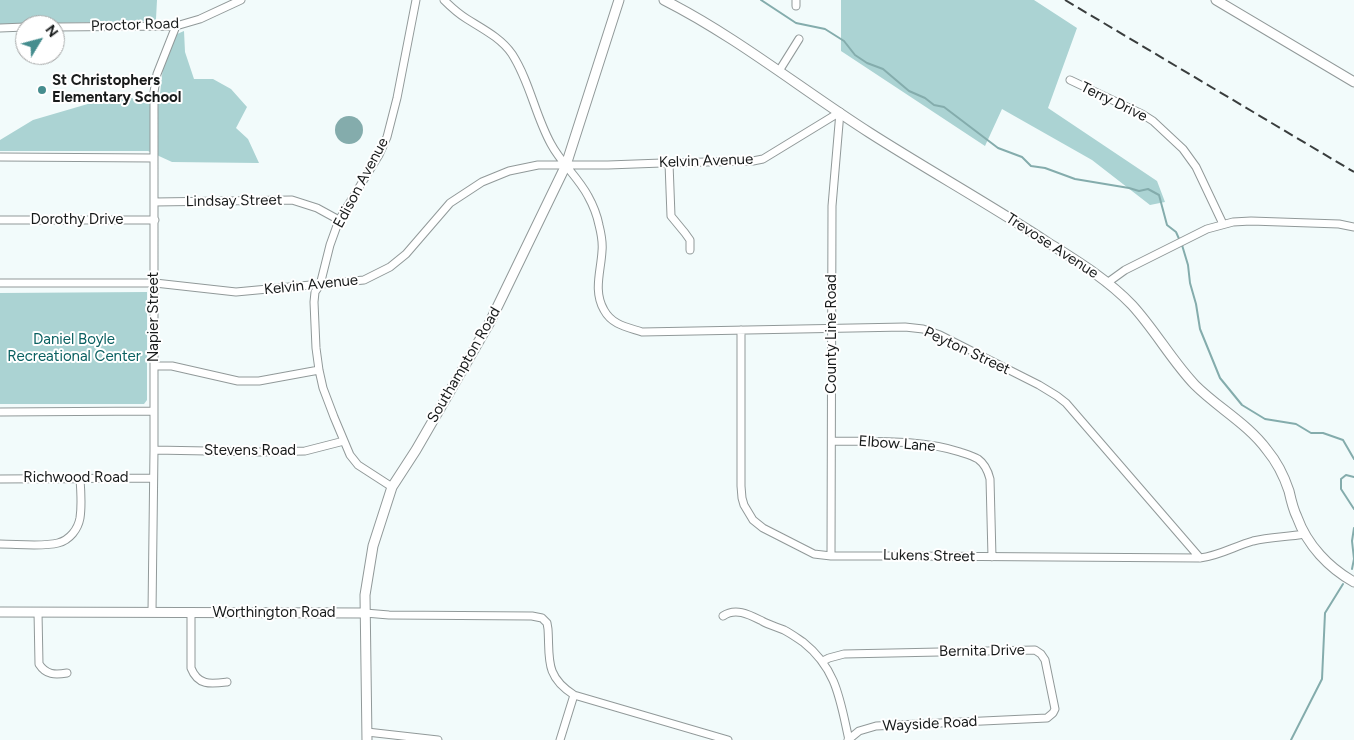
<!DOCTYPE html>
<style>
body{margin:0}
#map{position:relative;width:1354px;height:740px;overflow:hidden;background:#f2fbfb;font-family:Figtree,sans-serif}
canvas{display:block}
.north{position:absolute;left:15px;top:15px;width:50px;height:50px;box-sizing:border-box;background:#fff;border:1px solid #a3a4a4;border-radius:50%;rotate:53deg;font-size:14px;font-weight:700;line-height:20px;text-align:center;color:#181b1b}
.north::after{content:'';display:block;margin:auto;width:18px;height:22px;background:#458d8e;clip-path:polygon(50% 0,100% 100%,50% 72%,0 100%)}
</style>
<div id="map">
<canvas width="1354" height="740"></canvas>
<div class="north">N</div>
</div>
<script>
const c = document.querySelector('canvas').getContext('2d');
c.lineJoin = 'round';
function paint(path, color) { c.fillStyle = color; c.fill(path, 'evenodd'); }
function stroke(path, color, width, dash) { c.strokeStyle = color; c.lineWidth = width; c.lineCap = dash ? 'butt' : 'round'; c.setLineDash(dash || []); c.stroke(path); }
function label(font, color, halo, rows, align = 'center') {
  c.font = font + ' Figtree,sans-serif'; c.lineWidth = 4; c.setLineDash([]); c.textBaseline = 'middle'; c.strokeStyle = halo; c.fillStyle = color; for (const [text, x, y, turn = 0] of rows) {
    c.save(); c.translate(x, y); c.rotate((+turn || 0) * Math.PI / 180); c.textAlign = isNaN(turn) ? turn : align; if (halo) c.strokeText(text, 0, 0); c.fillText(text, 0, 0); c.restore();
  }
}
paint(new Path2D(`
 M0,0H157L156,19L155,21L0,24Z
 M841,0H1034L1077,28L1048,108L1157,181L1165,202L1150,205L1092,160L1002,109L985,146L841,51Z
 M184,31L185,52L194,79H213L231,89L247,107L236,128L248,139L259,163L172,162L148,151H0V140L33,120L98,101L129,97L145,103H159L163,67L177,34Z
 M147,292V400L144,404H0V293Z`), '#abd3d3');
paint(new Path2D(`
 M335 130a14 14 0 1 1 28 0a14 14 0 1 1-28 0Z`), '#84acac');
stroke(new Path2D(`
 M761,0L796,23L825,29L844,41L855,55L867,63L883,69L909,91L925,98L934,105L944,107L998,148L1022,157L1031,166L1045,168L1075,179L1129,188L1139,191L1148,189L1159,195L1167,225L1176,232L1180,241
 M1182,245L1188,265L1190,283L1196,304L1200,329L1220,378L1242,405L1265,419L1296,424L1311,433H1323L1343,440L1354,459
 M1354,477L1346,475L1341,479V489L1354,509
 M1352,569L1354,559L1352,541L1354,528
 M1291,740L1322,679L1325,613L1343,584`), '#84acac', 2);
const minor = new Path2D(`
 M444,0C451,7 459,14 467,19C483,29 501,38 512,54C530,82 535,115 551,144C561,163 578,177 588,196C593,205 597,215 599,225C601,233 603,242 602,251C601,271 593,291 604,310C612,325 627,327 642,332L905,327L923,329L940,335L1039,385L1057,396L1066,403L1200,558
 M796,6V0
 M55,27L176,26L200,19L241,0
 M0,28L25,27
 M779,71L799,39
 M1070,80L1142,114L1153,121L1183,149L1196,167L1223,224
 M0,157L154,158
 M669,163L671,216L685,233L690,240V250
 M155,202L292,200L317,208L339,220
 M0,220H155
 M0,283H155L236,292L364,280L390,267L406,254L450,203L482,182L509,171L538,165H608L662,163L753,161L763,159L840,112
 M1107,283L1125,270L1207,229L1233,222L1251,221L1339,224L1354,227
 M741,330V486L742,498L744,505L753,520L763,528L814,554L831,556H907L1200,558C1219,556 1235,546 1253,541C1270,537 1288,537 1304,534
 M154,366H172L238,381H259L319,370
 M0,412L154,411
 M832,441C874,442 919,439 960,452C966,454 973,456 978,459C985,464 988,471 990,479L992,557
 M154,450L261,452L305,451L344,441
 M0,479L153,478
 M392,487L358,465L350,455L334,417L323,388L319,370L316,348L314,302L315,292L320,285L330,245L339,220L379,155L387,137L397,98L416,0
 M0,544C17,544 43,547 58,543C70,540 78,529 80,518C82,505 81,492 80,479
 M831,556L832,206L840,112
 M38,612L39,664C46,675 55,675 67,673
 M152,612L154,450V92L157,74L176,26
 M191,613V668C198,686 211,684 227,682
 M365,613L389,615L532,616L542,618L547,623L548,629C550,658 544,676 574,695L728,740
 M723,616C736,607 750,615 762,621C769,625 777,627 784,630C790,633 797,638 803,642C837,669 840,700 849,740
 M823,661L829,658L844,654L1035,650L1041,654L1045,660L1055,709L1053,713L1047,718L876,726L859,731L848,740
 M367,732L438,740
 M560,740L574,695`);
const tertiary = new Path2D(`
 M664,0C737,37 801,89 870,133C928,170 989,204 1047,242C1077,261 1107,279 1132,305C1155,330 1172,361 1195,385C1218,408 1248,424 1267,450C1277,462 1284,476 1289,491C1291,500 1293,509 1297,517C1307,545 1329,568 1354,582
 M0,612L365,613
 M367,740L365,595L373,546L392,487L416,450L490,322L566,165L619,0`);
const secondary = new Path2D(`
 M1216,0L1354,82`);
stroke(minor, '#919999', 9);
stroke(tertiary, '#919999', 11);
stroke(secondary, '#919999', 11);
stroke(minor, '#fff', 7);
stroke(tertiary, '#fff', 9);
stroke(secondary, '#fff', 9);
stroke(new Path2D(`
 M1065,0L1354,172`), '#393d3d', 2, [10, 5]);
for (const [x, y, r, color] of [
 [42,90,5,"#458d8e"]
]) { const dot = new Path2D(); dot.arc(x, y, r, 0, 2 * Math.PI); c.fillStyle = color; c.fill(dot); stroke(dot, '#fff', 2); }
label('15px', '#181b1b', '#fff', [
 ["Proctor Road",135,25,-2],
 ["Terry Drive",1114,102,26],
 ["Kelvin Avenue",706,161,-2],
 ["Edison Avenue",361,183,-62],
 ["Lindsay Street",234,201,-1],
 ["Dorothy Drive",77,220],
 ["Trevose Avenue",1052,246,33],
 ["Kelvin Avenue",311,285,-6],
 ["Napier Street",154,317,-90],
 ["County Line Road",832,334,-90],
 ["Peyton Street",967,351,25],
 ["Southampton Road",464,365,-60],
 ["Elbow Lane",897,444,4],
 ["Stevens Road",250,451],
 ["Richwood Road",76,478],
 ["Lukens Street",929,556,1],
 ["Worthington Road",274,613],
 ["Bernita Drive",982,651,-1],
 ["Wayside Road",930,724,-3]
]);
label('bold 15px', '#181b1b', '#fff', [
 ["St Christophers",52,81],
 ["Elementary School",52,98]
], 'left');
label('15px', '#0a6061', '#fff', [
 ["Daniel Boyle",74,340],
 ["Recreational Center",74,357]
]);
</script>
